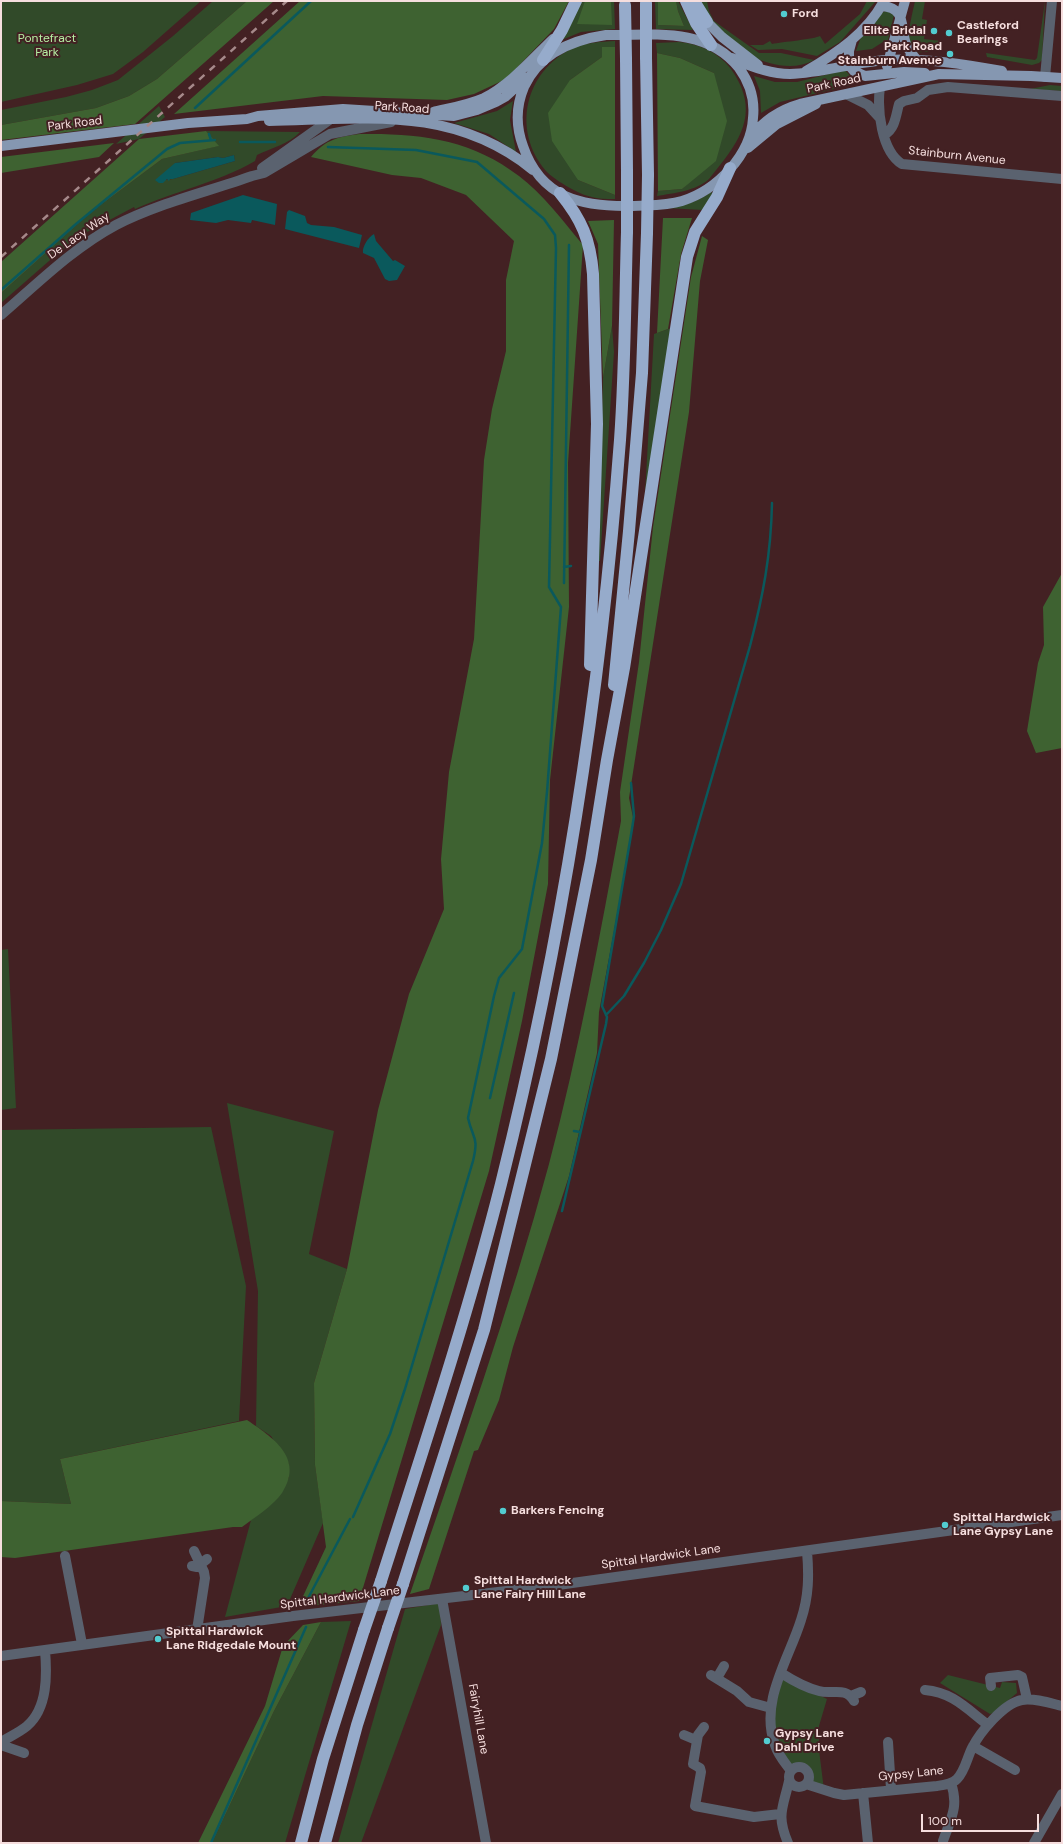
<!DOCTYPE html>
<style>
body{margin:0}
#map{position:relative;width:1063px;height:1844px;overflow:hidden;background:#432123;font-family:"DM Sans",sans-serif}
canvas{display:block}
.frame{position:absolute;inset:0;border:2px solid #f6dede;pointer-events:none}
.scale{position:absolute;left:921px;top:1814px;width:118px;height:18px;box-sizing:border-box;border:2px solid #f6dede;border-top:0;padding-left:5px;font-size:12px;line-height:14px;white-space:nowrap;color:#f6dede;-webkit-text-stroke:3px #432123;paint-order:stroke}
</style>
<div id="map">
<canvas width="1063" height="1844"></canvas>
<div class="frame"></div>
<div class="scale">100 m</div>
</div>
<script>
const c = document.querySelector('canvas').getContext('2d');
c.lineJoin = 'round';
function paint(path, color) { c.fillStyle = color; c.fill(path, 'evenodd'); }
function stroke(path, color, width, dash) { c.strokeStyle = color; c.lineWidth = width; c.lineCap = dash ? 'butt' : 'round'; c.setLineDash(dash || []); c.stroke(path); }
function label(font, color, halo, rows, align = 'center') {
  c.font = font + ' "DM Sans",sans-serif'; c.lineWidth = 4; c.setLineDash([]); c.textBaseline = 'middle'; c.strokeStyle = halo; c.fillStyle = color; for (const [text, x, y, turn = 0] of rows) {
    c.save(); c.translate(x, y); c.rotate((+turn || 0) * Math.PI / 180); c.textAlign = isNaN(turn) ? turn : align; if (halo) c.strokeText(text, 0, 0); c.fillText(text, 0, 0); c.restore();
  }
}
paint(new Path2D(`
 M1,1H201L143,52L113,74L77,85L1,102Z
 M213,1H247L157,79L129,96L96,108L1,125V110L66,97L92,90L118,80L173,36Z
 M580,1H585L611,25V1H614L615,29L581,32L559,41Z
 M655,1H658V25L684,26L678,11L676,1H678L693,30L656,29Z
 M697,1H707L709,11L714,21L759,53H781L814,60C784,77 739,55 718,31C710,22 704,11 697,1Z
 M867,1H876L840,42L817,56L782,49L758,50L750,45H763L770,41L772,44C782,42 815,39 820,36L825,44L860,14Z
 M915,1H925L922,19L927,20L924,39L941,41L936,50C930,51 922,53 917,52C902,47 913,12 915,1Z
 M1045,1L1042,60L1039,63L1032,65L987,57L986,53L1035,60L1037,58Z
 M887,11L894,15L888,40H886L872,49L856,51L861,37L883,12Z
 M615,41V47H602V57L570,80L578,180L615,195V199C606,199 597,199 588,196C577,193 553,179 546,171C511,130 525,71 573,48C586,42 602,42 615,41Z
 M679,42C700,44 718,52 731,69C755,103 748,129 724,160C719,166 714,173 709,179C696,191 674,193 657,196L658,191L682,189L693,178L714,73L680,58L657,53L656,43Z
 M845,70L854,80L855,84L780,102L761,113L760,91L754,76L775,82H797Z
 M1050,85L1062,86V91L1030,89Z
 M513,101L510,120L516,152L489,134L454,123L497,111Z
 M159,106L165,117L139,139L116,144Z
 M206,131L300,132C289,144 271,148 257,155L255,161C217,183 175,191 135,209L134,207L87,232L57,254L1,303V293L90,213L162,159L218,146ZM234,155L235,161L173,179L165,180L175,163L218,157L223,158Z
 M711,192L714,194L703,210L666,208C683,206 697,202 711,192Z
 M612,326L614,352L600,561H598L603,378Z
 M671,328L645,494L654,334Z
 M8,949L16,1108L1,1110V950Z
 M227,1103L334,1131L309,1254L347,1269L314,1383L315,1465L323,1523L287,1606L225,1617L251,1520L281,1493L289,1477V1464L271,1436L256,1426L258,1291Z
 M211,1127L246,1286L239,1421L60,1459L71,1504L1,1501V1130Z
 M440,1603L441,1625L361,1843H338L405,1609Z
 M351,1621L285,1843H212L274,1711L321,1622Z
 M948,1675L1000,1688L1002,1682L1016,1683L1017,1693L993,1713L990,1714L940,1683Z
 M780,1676L827,1699L819,1726V1750L824,1790L808,1780C809,1770 802,1765 793,1769L778,1753L771,1719Z`), '#314a29');
paint(new Path2D(`
 M247,1H274L135,124L1,140V125L96,108L129,96L157,79Z
 M300,1H569L554,29L506,79L474,94L447,100L323,96L174,114Z
 M585,1H611L612,25L577,24Z
 M658,1H676L678,11L684,26L658,25Z
 M602,47H615V195L578,180L552,141L548,113L570,80L602,57Z
 M657,53L680,58L714,73L727,121L716,161L682,189L658,191Z
 M206,131L219,146L162,159L90,213L1,293V262L139,139Z
 M360,134C419,133 471,139 519,176C542,193 564,222 583,245L568,463L569,607L550,780L548,884L522,1021L489,1171L359,1601L298,1607L326,1547L315,1465L314,1383L347,1269L378,1110L409,994L444,909L441,859L449,772L474,639L484,460L492,409L506,351V280L514,241L466,195L421,178L392,175L311,157C326,139 338,137 360,134Z
 M114,143L99,157L1,173V157Z
 M663,218H692L681,254L668,329L657,333Z
 M614,220L612,326L603,378L598,244L588,221Z
 M702,236L708,240L700,281L689,412L629,798L634,822L599,1012L597,1053L569,1176L513,1347L499,1400L478,1450L474,1451L429,1589L410,1594C459,1451 510,1309 549,1164C579,1051 600,935 621,821L620,792L639,662L653,527L691,277Z
 M1062,573V748L1036,753L1027,731L1038,663L1044,645L1043,607Z
 M247,1420C272,1437 305,1458 282,1493C274,1505 254,1518 242,1527H233L15,1558L1,1557V1501L71,1504L60,1459Z
 M321,1622L274,1711L212,1843H198L265,1706L283,1646L303,1625Z`), '#3e6231');
paint(new Path2D(`
 M234,155L235,161L173,179H170L169,181L167,179L163,183H159L155,180L175,163L218,157L223,158Z
 M243,195L277,204L275,225L252,220L251,223L228,220L216,223L190,220L191,213Z
 M289,210L305,216L307,223L311,225L334,227L362,235L359,248L285,229L287,212Z
 M374,234L376,241L393,261L395,260L405,266L397,280L389,281L385,279L374,258L363,253C362,247 368,237 374,234Z`), '#0a595c');
stroke(new Path2D(`
 M195,108L311,1
 M209,134L211,140
 M240,142H275
 M328,147L416,150L477,162L544,219L555,235L556,248L549,587L561,607L547,792L542,843L522,949L499,978L494,996L468,1118C473,1140 479,1136 473,1161L405,1389L390,1434L353,1517
 M1,290L76,224L167,149L180,143L215,140
 M564,567L571,566
 M564,583L569,245
 M606,1015L624,996L644,963L661,930L681,884L750,646C763,596 771,555 772,503
 M490,1098L514,993
 M574,1131L580,1132
 M562,1211L606,1024L607,1017L602,1006L632,829L634,816L631,783
 M305,1604L350,1519
 M211,1843L306,1627`), '#0a595c', 2.5);
stroke(new Path2D(`
 M1045,77L1052,1
 M880,87C877,109 881,151 902,164L1062,179
 M848,95L868,105L879,117
 M885,134C895,129 896,115 899,104L904,101L917,98L928,90L948,87L1062,96
 M262,168L335,116
 M1,315C37,284 73,248 116,225C159,203 207,192 252,176L264,173L330,134L391,122
 M194,1551L204,1572L205,1578L197,1630
 M65,1556L82,1644
 M192,1566L197,1567L207,1559
 M442,1599L486,1843
 M1,1656L293,1616L558,1585L1062,1515
 M781,1673C792,1680 806,1688 819,1691C833,1695 845,1686 854,1701
 M711,1675L737,1691L749,1702L771,1708
 M717,1678L724,1666
 M991,1686L990,1678L1018,1675L1022,1677L1027,1699
 M925,1690C952,1692 967,1709 988,1725
 M851,1696L861,1692
 M704,1727L698,1735L693,1764L700,1768L701,1772L695,1806L754,1817L780,1814
 M684,1735L696,1740
 M1,1742C9,1737 20,1732 27,1726C48,1708 47,1674 45,1650
 M888,1742L891,1789
 M1,1745L24,1753
 M973,1746L1015,1770
 M789 1777a10 10 0 1 1 20 0a10 10 0 1 1-20 0Z
 M791,1771C785,1763 778,1755 775,1745C759,1702 789,1659 801,1620C809,1596 809,1575 807,1551
 M806,1784L834,1793L844,1795L937,1786C944,1785 952,1784 957,1779C965,1771 967,1758 972,1748C980,1732 1004,1703 1022,1700C1035,1698 1050,1703 1062,1706
 M863,1793L868,1843
 M943,1841C951,1818 959,1807 951,1783
 M788,1843C776,1815 783,1808 789,1781
 M1034,1843L1062,1794`), '#5a626f', 10);
stroke(new Path2D(`
 M882,6C907,8 900,27 906,44C908,50 913,55 917,60
 M707,22L722,37L758,65
 M606,35C653,35 707,27 739,68C750,83 755,100 753,118C751,155 717,190 682,201C666,206 649,205 632,206C583,207 541,199 523,146C516,127 516,106 524,87C539,54 571,40 606,35Z
 M852,40L849,51V65L854,71L865,76L904,72L925,73
 M732,58C749,66 771,74 790,74C823,73 854,62 887,60C925,58 964,64 1002,71
 M887,66L905,1
 M806,71C837,53 867,33 884,1
 M433,112C450,108 468,105 484,98C510,85 532,59 553,39
 M269,121C365,119 453,105 533,170
 M751,137C764,120 779,110 800,104L939,74L1031,76L1062,78
 M1,146L188,123L247,119L258,116L343,109L454,116L477,110L496,102L505,97L526,78
 M748,148L777,124L816,104`), '#8597b1', 10);
stroke(new Path2D(`
 M686,1L696,23L711,45
 M694,1L707,22
 M646,57L648,175
 M626,59L627,172
 M543,60L562,30L576,1
 M560,193C582,220 590,239 593,274L597,424L590,665
 M614,685L629,531L642,373L647,233
 M381,1581C423,1450 467,1318 501,1184C562,940 601,691 620,440C625,371 625,302 627,232
 M403,1584L484,1330L551,1059L591,860L607,760L624,668L687,257L695,232L717,197L730,168
 M301,1843L323,1759L364,1630
 M325,1843L357,1725L388,1628`), '#96abcb', 12);
stroke(new Path2D(`
 M1,257L287,1`), '#a6898a', 2.5, [7, 7]);
stroke(new Path2D(`
 M646,3V57
 M625,5L626,59
 M627,232V172
 M647,233L648,175
 M388,1628L403,1584
 M364,1630L381,1581`), '#96abcb', 12);
for (const [x, y, r, color] of [
 [784,14,4,"#52ccd0"],
 [934,31,4,"#52ccd0"],
 [949,33,4,"#52ccd0"],
 [950,54,4,"#52ccd0"],
 [503,1511,4,"#52ccd0"],
 [945,1525,4,"#52ccd0"],
 [466,1588,4,"#52ccd0"],
 [158,1639,4,"#52ccd0"],
 [767,1741,4,"#52ccd0"]
]) { const dot = new Path2D(); dot.arc(x, y, r, 0, 2 * Math.PI); c.fillStyle = color; c.fill(dot); stroke(dot, '#432123', 1.5); }
label('bold 12px', '#f6dede', '#432123', [
 ["Ford",792,14],
 ["Castleford",957,26],
 ["Bearings",957,40],
 ["Elite Bridal",926,31,"right"],
 ["Park Road",942,47,"right"],
 ["Stainburn Avenue",942,61,"right"],
 ["Barkers Fencing",511,1511],
 ["Spittal Hardwick",953,1518],
 ["Lane Gypsy Lane",953,1532],
 ["Spittal Hardwick",474,1581],
 ["Lane Fairy Hill Lane",474,1595],
 ["Spittal Hardwick",166,1632],
 ["Lane Ridgedale Mount",166,1646],
 ["Gypsy Lane",775,1734],
 ["Dahl Drive",775,1748]
], 'left');
label('12px', '#b6efa3', '#432123', [
 ["Pontefract",47,39],
 ["Park",47,53]
]);
label('12px', '#f6dede', '#432123', [
 ["Park Road",834,84,-12],
 ["Park Road",402,108,4],
 ["Park Road",75,124,-7],
 ["Stainburn Avenue",957,156,6],
 ["De Lacy Way",79,236,-35],
 ["Spittal Hardwick Lane",661,1557,-8],
 ["Spittal Hardwick Lane",340,1598,-7],
 ["Fairyhill Lane",478,1719,80],
 ["Gypsy Lane",911,1774,-6]
]);
</script>
